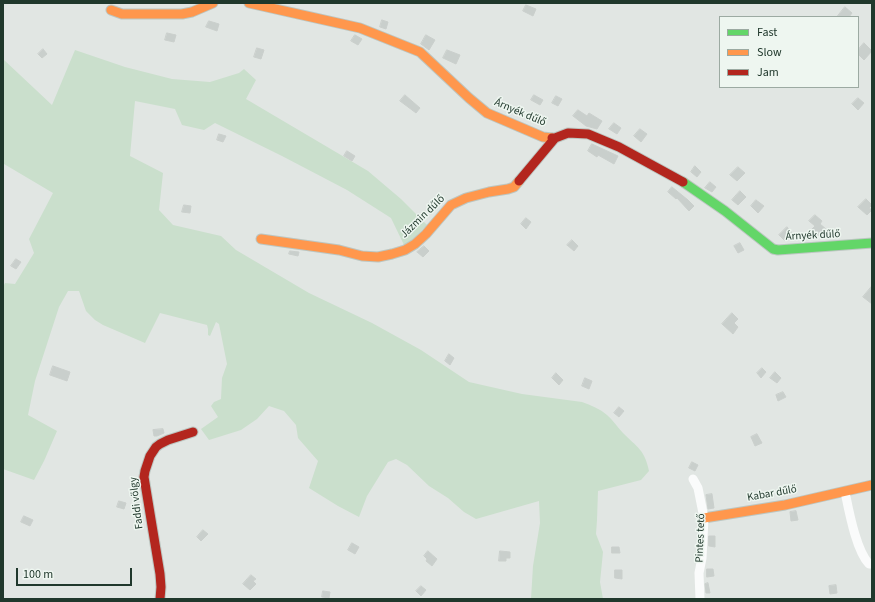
<!DOCTYPE html>
<meta charset="utf-8">
<style>
body{margin:0}
#map{position:relative;width:875px;height:602px;overflow:hidden;background:#e1e6e3;font-family:"Source Sans 3",sans-serif}
canvas{display:block}
.frame{position:absolute;inset:0;border:4px solid #20382c;pointer-events:none}
.legend{position:absolute;left:719px;top:16px;width:140px;height:72px;box-sizing:border-box;background:#eef6f0;border:1px solid #9caaa2;margin:0;padding:5px 7px;list-style:none;font-size:12px;color:#20382c}
.legend li{display:flex;align-items:center;gap:8px;height:20px}
.legend b{width:20px;border:1px solid #9caaa2}
.scale{position:absolute;left:16px;top:568px;width:116px;height:18px;box-sizing:border-box;border:2px solid #20382c;border-top:0;padding-left:5px;font-size:12px;line-height:14px;white-space:nowrap;color:#20382c;-webkit-text-stroke:3px #eef6f0;paint-order:stroke}
</style>
<div id="map">
<canvas width="875" height="602"></canvas>
<div class="frame"></div>
<ul class="legend">
<li><b style="height:5px;background:#63d668"></b>Fast</li>
<li><b style="height:5px;background:#ff974d"></b>Slow</li>
<li><b style="height:5px;background:#b3261e"></b>Jam</li>
</ul>
<div class="scale">100 m</div>
</div>
<script>
const c = document.querySelector('canvas').getContext('2d');
c.lineJoin = 'round';
function paint(path, color) { c.fillStyle = color; c.fill(path, 'evenodd'); }
function stroke(path, color, width, dash) { c.strokeStyle = color; c.lineWidth = width; c.lineCap = dash ? 'butt' : 'round'; c.setLineDash(dash || []); c.stroke(path); }
function label(font, color, halo, rows, align = 'center') {
  c.font = font + ' "Source Sans 3",sans-serif'; c.lineWidth = 3; c.setLineDash([]); c.textBaseline = 'middle'; c.strokeStyle = halo; c.fillStyle = color; for (const [text, x, y, turn = 0] of rows) {
    c.save(); c.translate(x, y); c.rotate((+turn || 0) * Math.PI / 180); c.textAlign = isNaN(turn) ? turn : align; if (halo) c.strokeText(text, 0, 0); c.fillText(text, 0, 0); c.restore();
  }
}
paint(new Path2D(`
 M75,50L125,67L172,79L210,82L239,73L244,69L256,80L246,99L368,171L401,199L427,225L405,247L391,218L347,190L282,156L215,123L204,130L182,125L175,109L135,101L130,156L163,173L159,210L173,225L221,236L236,250L309,293L372,323L421,350L469,382L522,394L582,402C591,405 600,409 607,415C613,420 618,428 623,433C637,447 645,450 649,471L641,480L598,491L597,520L596,534L603,552L600,582L603,599H531L533,566L540,523L539,501L476,519L464,512L448,498L429,486L407,465L396,459L388,462L367,496L359,517L338,506L309,488L318,461L298,438L296,425L284,411L269,406L257,419L241,430L209,440L201,429L218,417L211,406L214,402L221,399L222,378L227,364L219,324L216,322L210,336L208,335V329L207,325L160,313L145,343L103,325L95,320L86,311L79,291H68L59,307L35,381L28,415L57,431L44,461L34,480L3,469V287L5,283L15,284L34,253L29,239L53,193L4,164L3,59L52,105Z`), '#cadfcc');
const building = new Path2D(`
 M526,5L536,9L533,16L523,11Z
 M845,7L852,13L849,17H837Z
 M382,20L388,22L386,29L380,27Z
 M209,21L219,24L217,31L206,27Z
 M167,33L176,35L174,42L165,40Z
 M355,35L362,39L358,45L351,41Z
 M426,35L435,40L429,50L421,44Z
 M864,43L872,51L864,60L858,54V50Z
 M257,48L264,50L261,59L254,57Z
 M43,49L47,54L42,58L38,54Z
 M447,50L460,55L456,64L443,58Z
 M405,95L420,108L416,113L400,101Z
 M534,95L543,100L540,105L531,100Z
 M556,96L562,99L558,106L552,103Z
 M858,98L864,103L858,110L852,104Z
 M578,110L587,116L589,113L602,121L597,129L586,126L573,116Z
 M614,123L621,128L617,134L609,129Z
 M640,129L647,134L641,142L634,136Z
 M219,134L226,136L223,142L217,140Z
 M592,144L618,156L614,164L598,155L597,157L588,151Z
 M347,151L355,156L352,161L344,156Z
 M695,166L701,172L697,177L691,172Z
 M738,167L745,173L737,181L730,175Z
 M710,182L716,187L712,192L705,188Z
 M672,187L688,200L694,206L689,211L677,198L676,199L668,192Z
 M740,191L746,197L738,205L732,200Z
 M866,199L872,205L869,208L872,210L867,215L858,207Z
 M756,200L764,206L758,213L751,206Z
 M184,205L191,206L190,213L182,212Z
 M815,215L822,221L820,224L826,229L819,236L812,229L815,226L809,221Z
 M526,218L531,222L526,229L521,224Z
 M787,227L792,233L785,241L779,235Z
 M572,240L578,246L574,251L567,245Z
 M740,243L744,250L738,253L734,246Z
 M424,246L429,251L423,257L417,252Z
 M290,251L299,252L298,256L289,254Z
 M16,259L21,262L16,269L11,266Z
 M872,286V304L863,297Z
 M732,313L738,319L734,323L738,327L733,334L722,324Z
 M449,354L454,358L450,365L445,361Z
 M53,366L70,372L67,381L50,375Z
 M762,368L766,372L761,378L757,373Z
 M775,372L781,378L777,383L770,378Z
 M556,373L563,380L559,385L552,378Z
 M585,378L592,381L589,389L582,386Z
 M783,392L786,397L778,401L776,395Z
 M619,407L624,411L619,417L614,413Z
 M163,429L164,433L157,436H154L153,430Z
 M757,434L762,443L755,446L751,437Z
 M692,462L698,465L695,471L689,468Z
 M712,494L714,508L708,509L706,495Z
 M119,501L126,503L124,509L117,507Z
 M796,511L798,520L791,521L790,512Z
 M24,516L33,520L30,526L21,522Z
 M203,530L208,534L201,541L197,537Z
 M709,536H715V547L709,546Z
 M352,543L359,547L355,554L348,550Z
 M612,547H619L620,553H612Z
 M428,551L437,559L432,566L426,561L427,559L424,556Z
 M500,551L510,552V558H506V561H499Z
 M707,569H713L714,576L707,577Z
 M615,570H622V579L615,578Z
 M251,575L256,579L253,581L256,584L250,590L243,584Z
 M708,583L710,593H706L705,584Z
 M836,585L837,593L830,594L829,586Z
 M421,586L426,590L421,596L416,591Z
 M323,591L330,592L329,598L322,597Z`);
paint(building, '#c9cfcc');
stroke(building, '#cacfcc', 1);
const fast = new Path2D(`
 M683,182L725,211L773,249L778,250L872,243`);
const slow = new Path2D(`
 M249,3L360,28L420,52L469,98L487,113L543,137L552,138
 M111,10L122,14H182L192,12L213,3
 M261,239L339,250L362,256L378,257L392,254L405,250L415,244L426,234L451,205L466,198L489,192L508,189L514,187L519,181
 M704,518L785,505L872,485`);
const jam = new Path2D(`
 M552,138H555L568,133L588,134L619,147L683,182
 M519,181L555,138
 M160,599L161,587L160,574L144,477L145,471L150,456L156,447L160,444L168,440L193,432`);
stroke(fast, '#bcc6c1', 11);
stroke(slow, '#bcc6c1', 11);
stroke(jam, '#bcc6c1', 11);
stroke(new Path2D(`
 M693,479L698,488L704,518L702,558L699,573L700,599
 M845,492C849,511 856,550 869,564H872`), '#fafbfb', 9);
stroke(fast, '#63d668', 9);
stroke(slow, '#ff974d', 9);
stroke(jam, '#b3261e', 9);
label('11px', '#20382c', '#eef6f0', [
 ["Árnyék dűlő",520,113,23],
 ["Jázmin dűlő",423,217,-44],
 ["Árnyék dűlő",813,236,-3],
 ["Kabar dűlő",772,494,-10],
 ["Faddi völgy",137,503,-97],
 ["Pintes tető",701,538,-88]
]);
</script>
